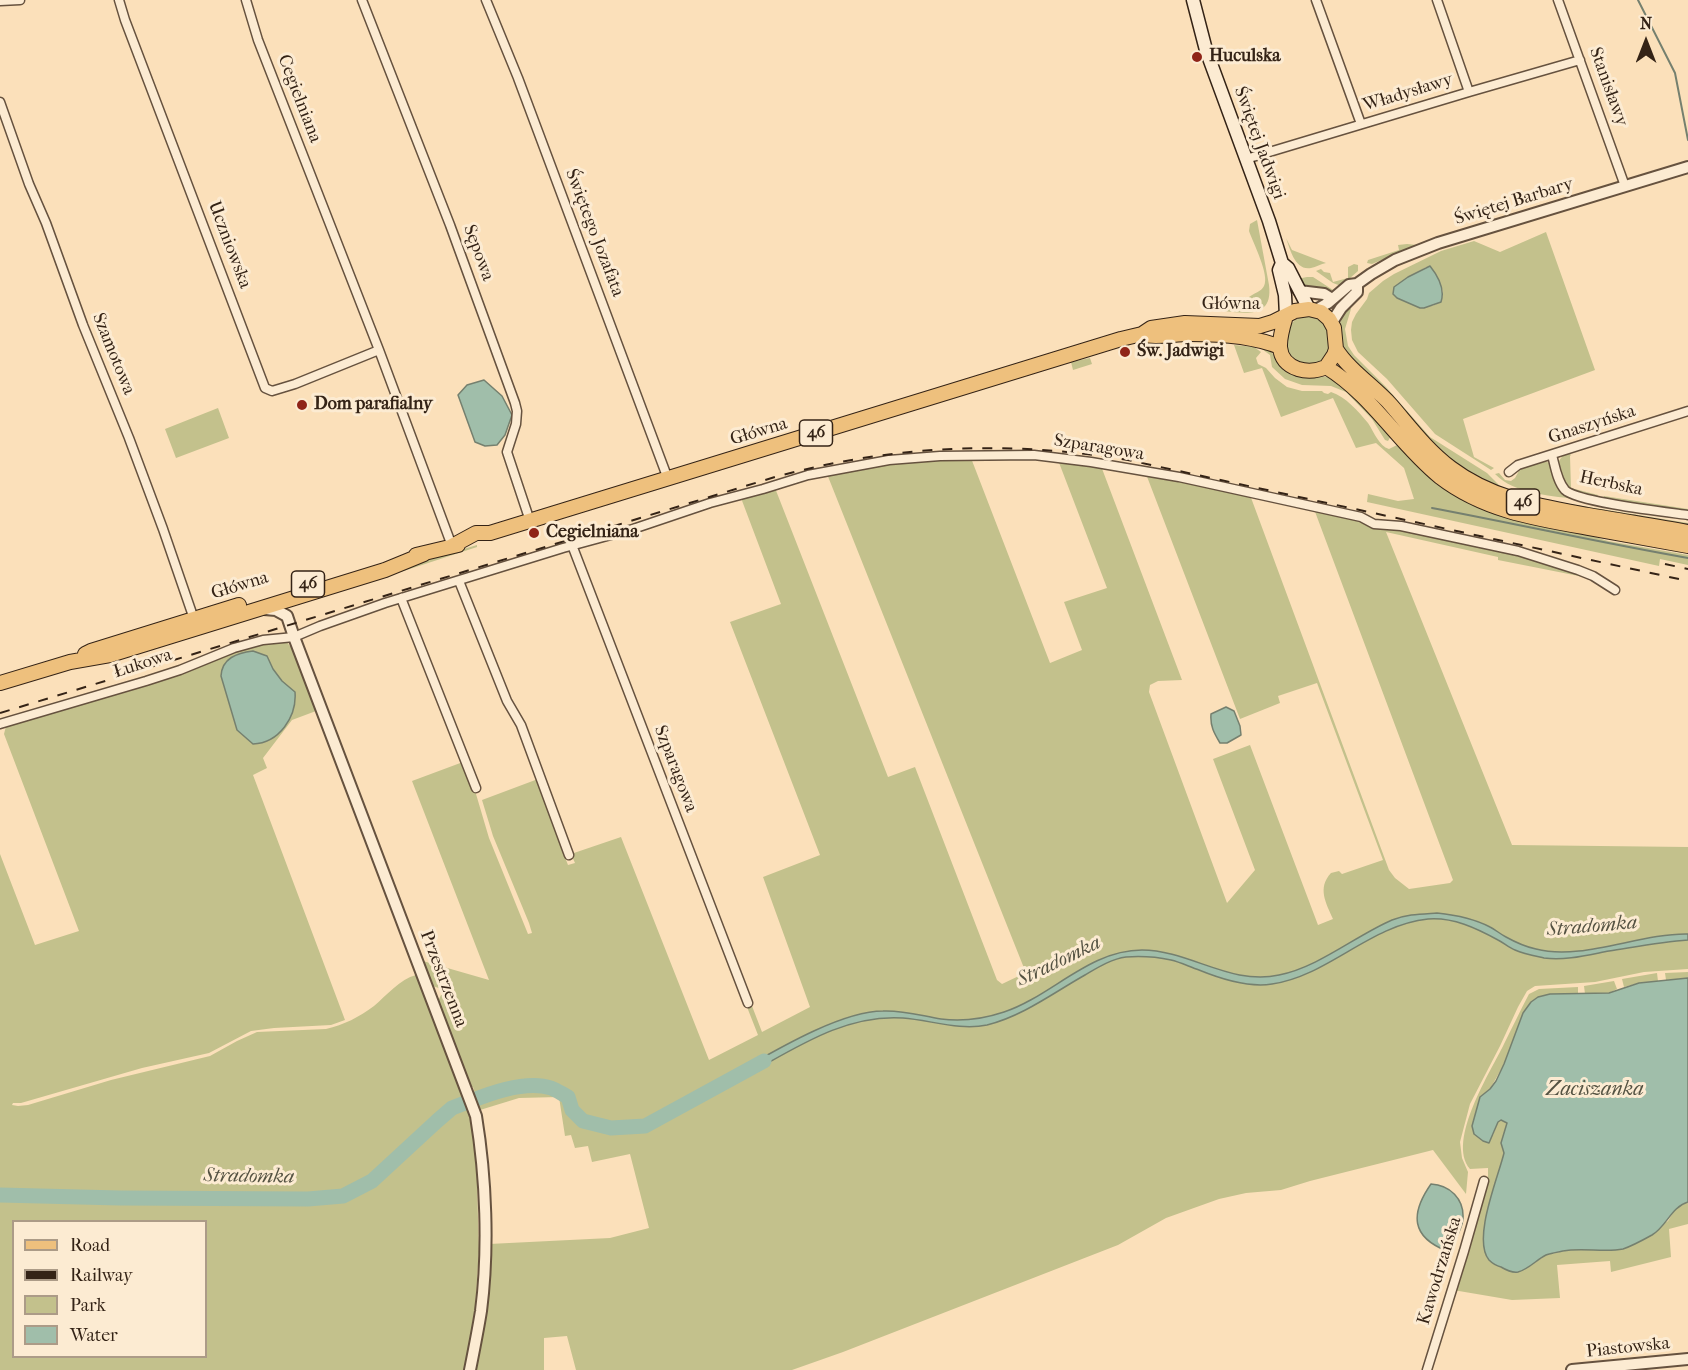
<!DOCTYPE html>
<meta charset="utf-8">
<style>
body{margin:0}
#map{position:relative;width:1688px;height:1370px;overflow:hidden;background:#fbe0ba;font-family:"IM FELL French Canon",serif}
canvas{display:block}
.legend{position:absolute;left:12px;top:1220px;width:195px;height:138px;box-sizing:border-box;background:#fcebd2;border:2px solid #ac9b87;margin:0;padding:8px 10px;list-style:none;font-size:18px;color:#342316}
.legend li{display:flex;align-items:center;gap:12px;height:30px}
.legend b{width:30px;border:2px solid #ac9b87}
.north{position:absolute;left:1616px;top:12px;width:60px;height:60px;-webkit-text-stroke:4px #fcebd2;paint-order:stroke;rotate:0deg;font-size:16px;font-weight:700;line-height:24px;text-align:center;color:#342316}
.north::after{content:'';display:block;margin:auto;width:21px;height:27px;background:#342316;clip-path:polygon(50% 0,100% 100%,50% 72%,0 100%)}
</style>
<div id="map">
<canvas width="1688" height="1370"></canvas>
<ul class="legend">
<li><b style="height:8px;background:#eec07d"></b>Road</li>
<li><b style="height:8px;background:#342316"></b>Railway</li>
<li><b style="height:16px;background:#c3c18c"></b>Park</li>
<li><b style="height:16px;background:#a0beaa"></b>Water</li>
</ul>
<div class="north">N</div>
</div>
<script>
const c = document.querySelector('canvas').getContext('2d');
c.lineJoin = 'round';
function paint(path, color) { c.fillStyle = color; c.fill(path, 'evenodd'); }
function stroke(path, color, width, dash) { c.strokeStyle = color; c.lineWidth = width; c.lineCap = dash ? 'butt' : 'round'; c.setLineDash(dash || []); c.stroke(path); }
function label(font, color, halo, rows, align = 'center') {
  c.font = font + ' "IM FELL French Canon",serif'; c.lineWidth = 6; c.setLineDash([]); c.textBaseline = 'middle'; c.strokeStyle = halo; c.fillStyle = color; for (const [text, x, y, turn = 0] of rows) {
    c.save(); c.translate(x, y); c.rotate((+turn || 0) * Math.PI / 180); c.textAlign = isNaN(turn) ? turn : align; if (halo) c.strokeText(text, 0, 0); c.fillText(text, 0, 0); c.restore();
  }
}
paint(new Path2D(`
 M1257,220L1269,285C1273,317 1248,314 1225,311V306H1219V310L1206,309L1226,303L1231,305L1234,311L1249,306V297C1254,293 1261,292 1264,286C1270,275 1253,243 1249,231L1250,224Z
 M1546,232L1595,370L1463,419L1474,457L1494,468L1491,470L1435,434L1387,379L1358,352L1352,340L1351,330L1352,322L1356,314L1367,299L1369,293L1383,281L1394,274L1441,251L1474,241L1500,252ZM1426,267C1436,277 1447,287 1441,302L1432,306L1394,287Z
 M1286,238L1292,250L1326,263C1321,264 1316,267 1311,268C1295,271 1290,249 1286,238Z
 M1407,244L1417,245L1372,264L1367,263L1368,260L1399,250L1398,245Z
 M1354,264L1358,265V271L1341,286L1333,283L1316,271L1321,269L1324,272L1330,273L1333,282L1348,278V267Z
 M1307,277H1313L1333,290C1319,293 1307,290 1297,279Z
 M1348,305L1351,309L1345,329L1348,346L1354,355L1386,387L1430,437L1487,473L1500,486L1515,493L1539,499L1688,523V527L1549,503L1500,490L1450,462L1353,362C1339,343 1334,325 1348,305Z
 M1307,316C1329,319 1328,334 1331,352C1328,356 1325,360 1321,362C1309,369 1288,362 1285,348C1284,343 1287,338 1288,334C1291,322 1294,318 1307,316Z
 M1255,344C1261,347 1268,348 1272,353C1280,360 1285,371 1296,375C1311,381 1321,372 1338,380L1391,436L1388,441L1385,440L1372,419L1346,392L1331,386L1302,385L1285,379L1272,367L1270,355Z
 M1234,345L1254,347L1261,352L1256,358L1258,364L1266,368L1275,378L1287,387L1302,391H1322L1324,393L1328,394L1331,392C1346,397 1358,411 1368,423C1374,432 1379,446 1389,449L1397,445L1402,446L1428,473L1576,531L1608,541L1688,555V565L1660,559L1659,566L1367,502L1368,494L1398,501L1414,499L1404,468L1376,443L1356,448L1333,398L1281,417L1262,368L1244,373Z
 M1090,358L1092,364L1073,370L1071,362Z
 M218,408L229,438L176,458L165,429Z
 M1569,453L1571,455L1570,456L1571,488L1598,495L1596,498C1572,491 1562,489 1559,461L1563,455Z
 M971,458L1050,663L1082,650L1064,602L1107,588L1058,460L1101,466L1182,680L1158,681L1150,685L1149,692L1227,903L1255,870L1213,759L1250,745L1318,925L1333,919C1326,903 1317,888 1331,873L1339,871L1342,874L1383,860L1317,683L1278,696L1280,703L1240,719L1146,474L1250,495L1389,870L1395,878L1409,889L1450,883L1453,880L1314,509L1500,551L1549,563L1594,579L1498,560V557L1386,532L1512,845L1688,847V969L1644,972L1595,982L1535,986L1527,991L1518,1007L1500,1046L1470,1104L1460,1142L1462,1158L1468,1172L1466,1194L1433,1150L1310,1181L1281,1190L1246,1193L1219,1199L1166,1218L1118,1245L843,1352L792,1370H576L567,1336L544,1338V1370H475L489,1244L610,1238L649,1228L630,1154L592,1162L588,1146L575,1148L571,1135L565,1136L559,1097L519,1098L480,1110L473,1087H471L438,1001L441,995L451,996L452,993L433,986L423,961L489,980L412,781L463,762L476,794L489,838L528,934L532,933L529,923L493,836L482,800L538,779L551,813V820L568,865L575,863L571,854L621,837L709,1060L758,1035L747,1007L752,1006L762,1032L810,1007L763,877L820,855L730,622L781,604L741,498L775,488L888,777L915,767L997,980L1002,984L1023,974L1024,968L827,474L915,459Z
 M1544,461L1550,463L1574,499C1547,495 1515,494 1495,474L1499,473L1505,480L1511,481L1515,478L1520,469Z
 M1604,496L1688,509L1687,513L1603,499Z
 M477,545V547L370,582L393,570Z
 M286,641L293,650L316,711L292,720L263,758L267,768L253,775L345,1020L331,1025L274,1028L251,1031L209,1053L142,1068L21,1103H13L12,1105L18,1106L28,1105L111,1080L210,1056L237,1041L257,1032L326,1029C344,1025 359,1017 374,1006C387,995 400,979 416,975L454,1069L473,1127L476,1148L479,1252L475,1308L465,1370H0V854L35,945L79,931L4,734L6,726L184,673L214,658L253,644ZM14,1222H206V1356H14Z
 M1688,972V978L1666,980L1665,973Z
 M1657,973L1658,981L1639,983L1624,987L1622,979Z
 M1614,981L1617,989L1609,993L1585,994L1584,986Z
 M1578,987V993L1564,994L1504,1064L1490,1089L1480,1097L1478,1108L1493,1135L1498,1122L1501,1120L1507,1123L1501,1143L1504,1153L1489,1205L1498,1266L1512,1272H1518L1527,1268L1546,1255L1560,1252L1575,1249H1621L1668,1221L1674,1211L1682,1204L1688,1202V1224L1669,1229L1671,1257L1611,1272L1610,1261L1557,1265L1560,1298L1512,1300L1453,1290L1488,1181V1168L1470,1169C1446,1141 1491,1071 1504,1044C1512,1028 1520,1011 1529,994L1539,989Z`), '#c3c18c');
const water = new Path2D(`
 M1430,266C1438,276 1445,290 1441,302L1424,308H1420L1397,298L1393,294L1394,287L1408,277Z
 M484,380L502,396L512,415L505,435L497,445L485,446L475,442L458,395L467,385Z
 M253,651L267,656L273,669L282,681L295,692C297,717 279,743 253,744L237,730L221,676C222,658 237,653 253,651Z
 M1226,707L1234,711L1240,726L1241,735L1227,743H1220C1214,733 1210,726 1211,714Z
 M1437,913C1456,915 1473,918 1490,927C1496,930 1500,934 1506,937C1515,942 1526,947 1536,949C1582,961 1640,933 1688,934V940C1661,942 1635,947 1609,951C1588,955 1565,961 1544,958C1535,956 1524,954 1515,950C1509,948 1504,943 1498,940C1476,928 1453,917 1428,919C1370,925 1328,976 1272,984C1248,988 1221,979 1199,970C1190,967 1180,962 1171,960C1157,957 1140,956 1126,957C1111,959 1097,968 1085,975C1053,993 1023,1016 987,1025C960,1031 930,1020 903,1018C846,1014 797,1047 750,1073L746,1067C781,1047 843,1011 883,1011C903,1010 922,1016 941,1019C963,1022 983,1019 1004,1012C1052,996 1089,950 1142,950C1189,950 1231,986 1279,975C1319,967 1355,936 1392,920C1407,914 1422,914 1437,913Z
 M1688,978V1202C1671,1207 1667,1226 1652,1235C1643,1240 1632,1246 1623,1249C1604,1253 1583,1247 1563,1251C1558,1252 1551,1253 1546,1255C1536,1260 1529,1269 1518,1272C1512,1273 1506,1270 1501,1267C1497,1266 1492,1263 1489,1260C1472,1239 1498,1178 1504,1153L1501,1143L1507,1123L1501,1120L1498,1122L1489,1143L1483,1141L1474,1134L1472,1126L1480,1097L1490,1089L1496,1081L1504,1064L1523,1013L1531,1002L1538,997L1550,994L1609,993L1639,983Z
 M1431,1184C1450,1185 1464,1199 1463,1218C1463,1226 1455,1241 1451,1249L1447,1251C1411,1237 1410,1214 1431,1184Z`);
paint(water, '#a0beaa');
stroke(water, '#75806f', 1.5);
stroke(new Path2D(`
 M1638,0L1675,73L1688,140
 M1432,508C1517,524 1602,543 1688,558`), '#75806f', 2);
stroke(new Path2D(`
 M471,1101C493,1092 527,1080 551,1088C557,1090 562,1094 568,1097L572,1110L583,1121L611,1128L645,1126L764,1061
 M0,1195L120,1198L308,1199L343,1196L372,1181L437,1121L452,1108L465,1103`), '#a0beaa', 15);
const minor = new Path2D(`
 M119,0L125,20L265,388L272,391L295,384L379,350
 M246,0L258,40L379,350L452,546
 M362,0L450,225L515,403L517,411L516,424L507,452L530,521
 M486,0L518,78L668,479
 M1316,0L1361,124
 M1437,0L1469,92
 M1558,0L1625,186
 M0,1L20,0
 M0,102L29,184L46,223L83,325L129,438L163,529L194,619
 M1246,159L1469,92L1580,60
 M1552,455C1555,466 1557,481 1565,490C1577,502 1666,512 1688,515
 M1509,472L1518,465L1688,411
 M572,545L748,1003
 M459,581L507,701L521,725L569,855
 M401,598L476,788
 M0,724L146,681L180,670L234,648L263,640L294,637L320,626L385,603L563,548L633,529L710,503L763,489L808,475L889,460L940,456L1034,455L1091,462L1179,477L1361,517L1374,524L1401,526L1518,551L1578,570L1593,576L1615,590
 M1427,1370L1464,1251L1484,1181`);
const tertiary = new Path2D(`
 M1299,291L1324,294L1332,299
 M1316,310L1328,303L1349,285L1357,284L1371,274L1395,260L1438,243L1688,167
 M1332,322L1341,308L1357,292V284
 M264,609L276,610L287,616L294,637L476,1116C486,1177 489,1249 481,1311C478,1330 474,1350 470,1370
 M1572,1370L1688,1359`);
const secondary = new Path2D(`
 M1193,0L1206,50L1269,221L1282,263L1279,270L1285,295L1286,316
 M1282,263L1288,268L1309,309`);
const primary = new Path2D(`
 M1143,335C1158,338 1174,334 1190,334C1220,334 1253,336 1280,347
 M1336,349C1350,371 1374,386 1391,405C1410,427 1427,450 1451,468C1492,499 1539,506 1588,515C1622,521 1655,526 1688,532
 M1326,367C1372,395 1399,444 1440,477C1484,511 1537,519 1589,528C1622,534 1655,540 1688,546
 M452,546L476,533H490L1121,339L1142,334L1151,328L1185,323L1260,326L1273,322L1295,311L1309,309L1321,312L1329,319L1334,328L1336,349L1334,355L1326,367C1317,371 1308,372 1298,369C1272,360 1280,336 1286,316
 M416,555L458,545
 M85,654L91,651L239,605
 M0,683L70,662L110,655L385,570L424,554`);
stroke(minor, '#66523f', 11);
stroke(tertiary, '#66523f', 14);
stroke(secondary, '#342316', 15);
stroke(primary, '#342316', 16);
stroke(minor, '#fcebd2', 8);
stroke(tertiary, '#fcebd2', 10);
stroke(secondary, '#fcebd2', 12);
stroke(primary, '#eec07d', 14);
stroke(new Path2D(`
 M1665,564L1688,569
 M0,713L775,477C893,445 1008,440 1128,460L1688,581`), '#342316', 2, [10, 10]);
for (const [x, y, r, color] of [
 [1197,57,6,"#8f2418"],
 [1125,352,6,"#8f2418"],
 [302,405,6,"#8f2418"],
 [534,533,6,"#8f2418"]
]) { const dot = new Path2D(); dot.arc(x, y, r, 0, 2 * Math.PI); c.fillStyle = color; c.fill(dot); stroke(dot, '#fcebd2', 2); }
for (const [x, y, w] of [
 [816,433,33],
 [1523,502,33],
 [308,584,33]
]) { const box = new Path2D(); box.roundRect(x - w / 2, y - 13, w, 26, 4.5); c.fillStyle = '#fcebd2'; c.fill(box); stroke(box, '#342316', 1.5); }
label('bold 16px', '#342316', null, [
 ["46",816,433],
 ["46",1523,502],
 ["46",308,584]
]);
label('bold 18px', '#342316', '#fcebd2', [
 ["Huculska",1209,57],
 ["Św. Jadwigi",1137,352],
 ["Dom parafialny",314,405],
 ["Cegielniana",546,533]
], 'left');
label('18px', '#342316', '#fcebd2', [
 ["Stanisławy",1608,87,70],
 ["Władysławy",1408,93,-17],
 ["Cegielniana",299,99,69],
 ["Świętej Jadwigi",1259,143,70],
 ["Świętej Barbary",1514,202,-17],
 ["Świętego Jozafata",594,233,69],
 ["Uczniowska",229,245,69],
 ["Sępowa",478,253,70],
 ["Główna",1231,305],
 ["Szamotowa",113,354,68],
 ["Gnaszyńska",1592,425,-18],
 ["Główna",759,432,-17],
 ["Szparagowa",1099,448,9],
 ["Herbska",1611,484,12],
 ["Główna",240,586,-17],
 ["Łukowa",143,664,-18],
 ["Szparagowa",675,769,69],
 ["Przestrzenna",443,979,69],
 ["Kawodrzańska",1440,1271,-73],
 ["Piastowska",1628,1348,-6]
]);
label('italic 20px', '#545242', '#fcebd2', [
 ["Stradomka",1592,927,-5],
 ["Stradomka",1059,962,-26],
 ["Zaciszanka",1595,1090],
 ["Stradomka",249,1177,1]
]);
</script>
